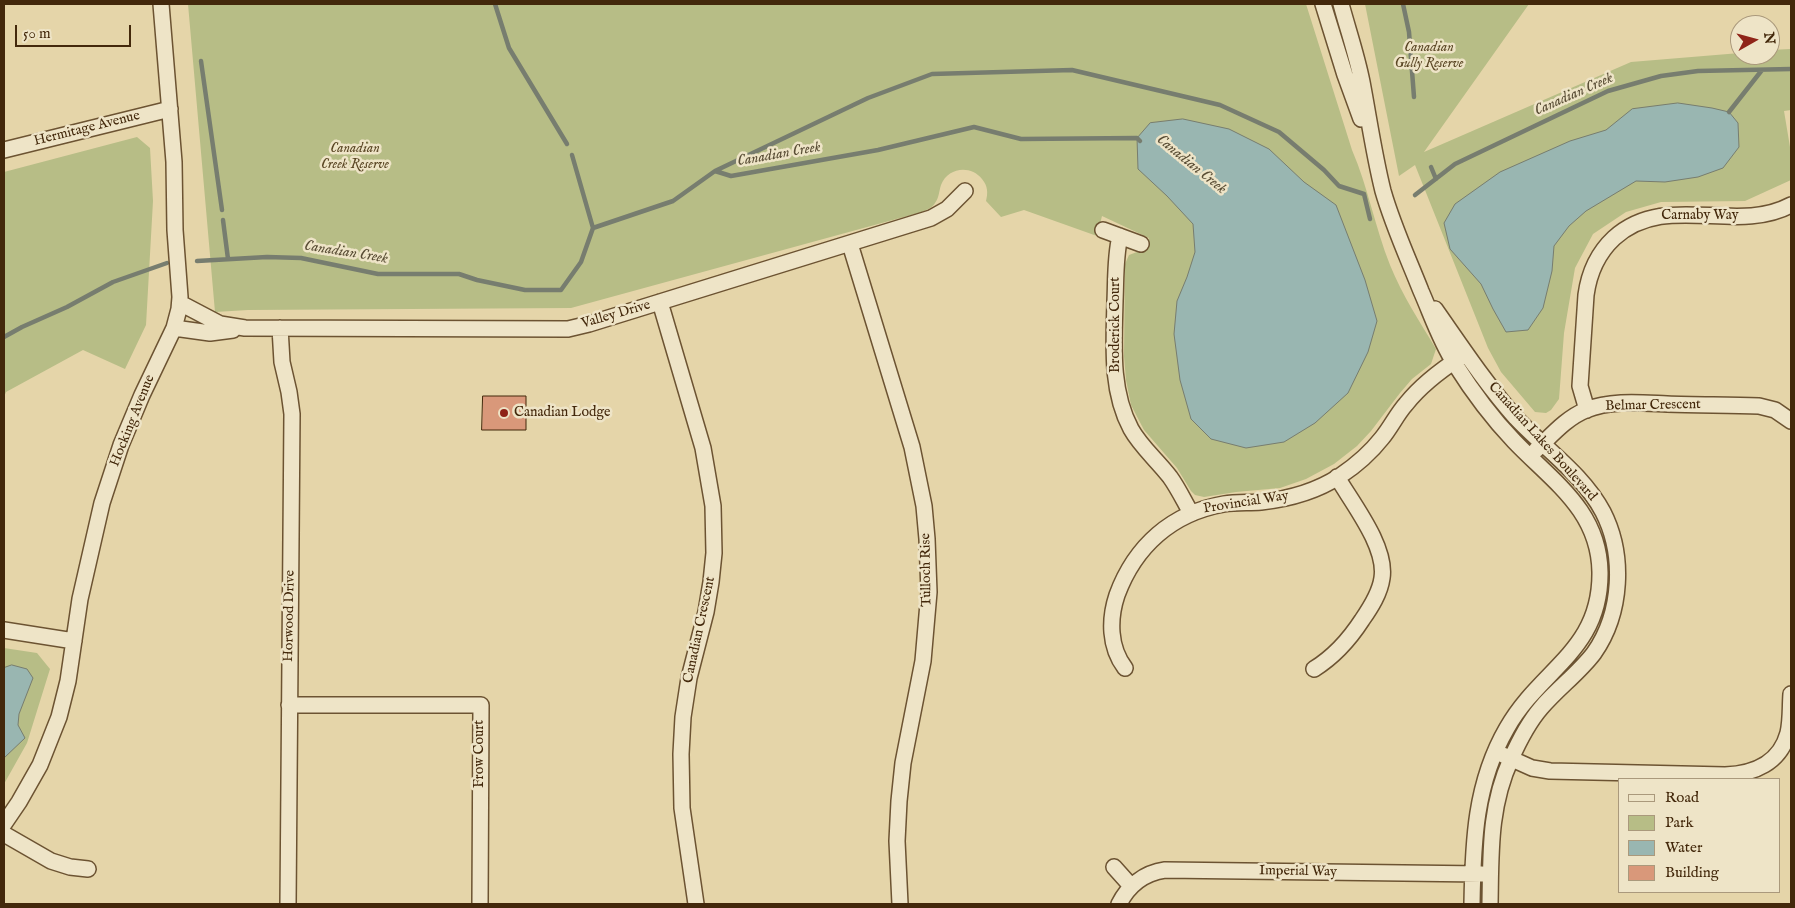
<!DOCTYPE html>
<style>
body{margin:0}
#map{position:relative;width:1795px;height:908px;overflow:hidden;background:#e5d5a9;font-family:"IM FELL English",serif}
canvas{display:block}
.frame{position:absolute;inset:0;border:5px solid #43280b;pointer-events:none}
.legend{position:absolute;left:1618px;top:778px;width:162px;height:115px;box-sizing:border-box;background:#eee4c7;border:1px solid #aa997c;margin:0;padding:6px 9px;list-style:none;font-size:15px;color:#43280b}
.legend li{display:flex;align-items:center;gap:10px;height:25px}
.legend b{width:25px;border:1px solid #aa997c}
.north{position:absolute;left:1730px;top:15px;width:50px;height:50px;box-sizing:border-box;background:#eee4c7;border:1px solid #aa997c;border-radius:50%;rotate:83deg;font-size:14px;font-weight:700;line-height:20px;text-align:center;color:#43280b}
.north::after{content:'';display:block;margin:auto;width:18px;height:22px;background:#8f2418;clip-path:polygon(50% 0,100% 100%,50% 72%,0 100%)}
.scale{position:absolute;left:15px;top:25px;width:116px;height:22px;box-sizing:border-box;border:2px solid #43280b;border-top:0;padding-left:6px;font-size:15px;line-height:18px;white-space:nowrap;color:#43280b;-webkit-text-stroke:4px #eee4c7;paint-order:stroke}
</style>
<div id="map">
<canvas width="1795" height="908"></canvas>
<div class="frame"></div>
<ul class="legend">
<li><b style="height:6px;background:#eee4c7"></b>Road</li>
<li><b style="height:14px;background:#b7bd86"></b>Park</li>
<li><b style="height:14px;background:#99b6b1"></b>Water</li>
<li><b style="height:14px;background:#d9987a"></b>Building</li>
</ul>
<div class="north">N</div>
<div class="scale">50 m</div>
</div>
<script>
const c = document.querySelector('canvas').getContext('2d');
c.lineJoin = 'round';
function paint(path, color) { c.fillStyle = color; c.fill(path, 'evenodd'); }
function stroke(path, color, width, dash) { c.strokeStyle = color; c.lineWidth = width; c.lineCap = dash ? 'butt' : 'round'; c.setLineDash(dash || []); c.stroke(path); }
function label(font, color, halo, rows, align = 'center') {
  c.font = font + ' "IM FELL English",serif'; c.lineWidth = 5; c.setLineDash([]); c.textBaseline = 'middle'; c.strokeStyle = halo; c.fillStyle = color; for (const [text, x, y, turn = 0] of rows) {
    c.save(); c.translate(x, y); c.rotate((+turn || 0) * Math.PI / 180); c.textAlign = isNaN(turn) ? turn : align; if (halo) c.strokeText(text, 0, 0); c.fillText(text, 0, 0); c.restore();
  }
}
paint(new Path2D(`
 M188,4H1306L1352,150C1368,187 1375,227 1390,265C1402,295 1420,322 1436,349L1431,364L1412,379L1400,393L1371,431L1357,446L1334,464L1306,479L1280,488L1236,492L1204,497L1195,495L1191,491L1177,468L1144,430L1131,405L1126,380L1124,356L1125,264L1129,255L1137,252L1142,253L1149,238L1102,216L1097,236L1024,210L1001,217L986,201C988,193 988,186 982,179C971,165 948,167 941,185C939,191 939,198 935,203C932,208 928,209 922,212L571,308L248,310L215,312Z
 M1365,4H1529L1424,152L1631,62L1740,53V55H1770V50L1791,49V110L1784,111L1790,147L1791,180L1745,201L1661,202L1626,212L1593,234L1575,268L1564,333L1559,399L1551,410L1546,413L1535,412L1501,372L1488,348L1415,165L1399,176Z
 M137,137L150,148L153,201L146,325L125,369L83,350L6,392L4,397V172Z
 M4,648L37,653L50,669L27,743L4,784Z`), '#b7bd86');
const water = new Path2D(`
 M1678,103L1712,108L1729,112L1738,123L1739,147L1723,168L1698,177L1665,182L1636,181L1586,211L1569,226L1554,246L1552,271L1543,308L1528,330L1506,332L1493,309L1481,284L1450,249L1444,223L1455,204L1500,172L1570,141L1606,130L1632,109Z
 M1183,119L1229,129L1269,149L1304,182L1336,205L1365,280L1377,321L1368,352L1348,393L1315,423L1284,442L1246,448L1211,439L1191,419L1180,380L1174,334L1177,301L1187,277L1195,252L1193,224L1167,196L1138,169L1137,138L1150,123Z
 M12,665L27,669L33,678L19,714L18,725L25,738L4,758V668Z`);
paint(water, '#99b6b1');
stroke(water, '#777d6f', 1);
stroke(new Path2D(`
 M495,4L509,48L567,144
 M1403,4L1409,32L1414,97
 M201,61L222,210
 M1729,112L1762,70
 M572,155L593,228
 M1431,167L1436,179
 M715,171L868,98L932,74L1072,70L1220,105L1279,132L1324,170L1339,186L1364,194L1370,219
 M1415,195L1455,164L1608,91L1661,76L1698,71L1791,69
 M223,220L228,259
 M197,261L267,257L301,258L378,274H459L477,280L525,290H561L581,262L593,228L673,201L715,171L731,176L878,150L974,127L1021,139L1137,138L1140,141
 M4,337L22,327L67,307L113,282L167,263`), '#777d6f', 4.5);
const building = new Path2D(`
 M483,396H526V430H482Z`);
paint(building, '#d9987a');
stroke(building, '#43280b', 1);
const minor = new Path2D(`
 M1323,4L1345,75L1361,119
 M1341,4C1348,30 1357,56 1362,82C1369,119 1374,155 1383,191C1393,226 1408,258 1421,291C1432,316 1440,341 1455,364C1472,391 1491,417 1514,441C1552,481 1599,510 1600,572C1601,651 1541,668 1507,728C1475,783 1473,842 1472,904
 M4,150L170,109
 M1103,230L1141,244
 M1120,236C1115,257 1116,279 1115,301C1114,344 1110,390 1131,429C1141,447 1157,460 1170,477C1178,488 1184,501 1191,513
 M850,244L912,447L924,506L927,539L929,592L923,661L903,763L899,801L897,841L900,904
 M660,302L703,448L713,506L714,553L711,582L706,612L689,678L683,717L681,754L682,808L696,904
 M180,303L220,324L245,328L568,329L589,324L931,218L947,209L965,191
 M1435,309C1461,346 1486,384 1516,418C1545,449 1583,474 1603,512C1625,555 1622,613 1594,653C1579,673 1558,688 1541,708C1528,723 1519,741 1511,759C1489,807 1491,853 1490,904
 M174,328L210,333L233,330
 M280,328L282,362L289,392L292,414L288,904
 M1587,410L1580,386L1586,295C1589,273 1598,253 1614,238C1666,191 1735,235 1791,205
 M1536,450C1551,436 1566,418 1586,410C1611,400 1641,403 1667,404C1697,405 1728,405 1759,406L1775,410L1791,421
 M4,630L74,641
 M1125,668C1109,647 1109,619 1117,595C1135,546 1172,513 1224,504C1236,502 1249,503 1261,502C1289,499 1317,491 1340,476C1355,466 1371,452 1382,438C1391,427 1397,414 1406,404C1421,385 1441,370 1461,357
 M1314,669C1335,656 1349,640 1362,620C1371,607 1380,593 1382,578C1387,547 1353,504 1337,477
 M289,705H481L480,904
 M1503,755L1532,768L1550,771L1725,775C1754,774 1780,763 1788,733C1791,720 1790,707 1791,694
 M4,824L19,802L40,765L59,717L68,681L80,599L102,503L121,445L142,395L174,328L179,309L180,297L175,230L174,162L161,4
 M4,834L51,861L70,867L88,869
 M1114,867L1131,886
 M1119,904C1128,886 1144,873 1165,870L1482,874`);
stroke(minor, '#6c5332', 18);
stroke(minor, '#eee4c7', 15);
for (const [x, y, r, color] of [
 [504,413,5,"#8f2418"]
]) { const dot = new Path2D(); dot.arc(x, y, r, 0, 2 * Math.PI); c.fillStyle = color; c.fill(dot); stroke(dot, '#eee4c7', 2); }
label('italic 14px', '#5a4624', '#eee4c7', [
 ["Canadian",1429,48],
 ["Gully Reserve",1429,64],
 ["Canadian",355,149],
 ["Creek Reserve",355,165]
]);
label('14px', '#43280b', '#eee4c7', [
 ["Hermitage Avenue",87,129,-14],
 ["Carnaby Way",1700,216],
 ["Valley Drive",616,315,-16],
 ["Broderick Court",1116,325,-90],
 ["Belmar Crescent",1653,406,-1],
 ["Hocking Avenue",133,421,-68],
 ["Canadian Lakes Boulevard",1542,442,48],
 ["Provincial Way",1246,503,-9],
 ["Tulloch Rise",927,570,-91],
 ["Horwood Drive",290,616,-89],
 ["Canadian Crescent",700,630,-78],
 ["Frow Court",480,754,-90],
 ["Imperial Way",1298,872,1]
]);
label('14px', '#43280b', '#eee4c7', [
 ["Canadian Lodge",514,413]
], 'left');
label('italic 15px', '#584c34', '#eee4c7', [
 ["Canadian Creek",1574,95,-24],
 ["Canadian Creek",779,155,-10],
 ["Canadian Creek",1191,165,39],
 ["Canadian Creek",346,253,9]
]);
</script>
